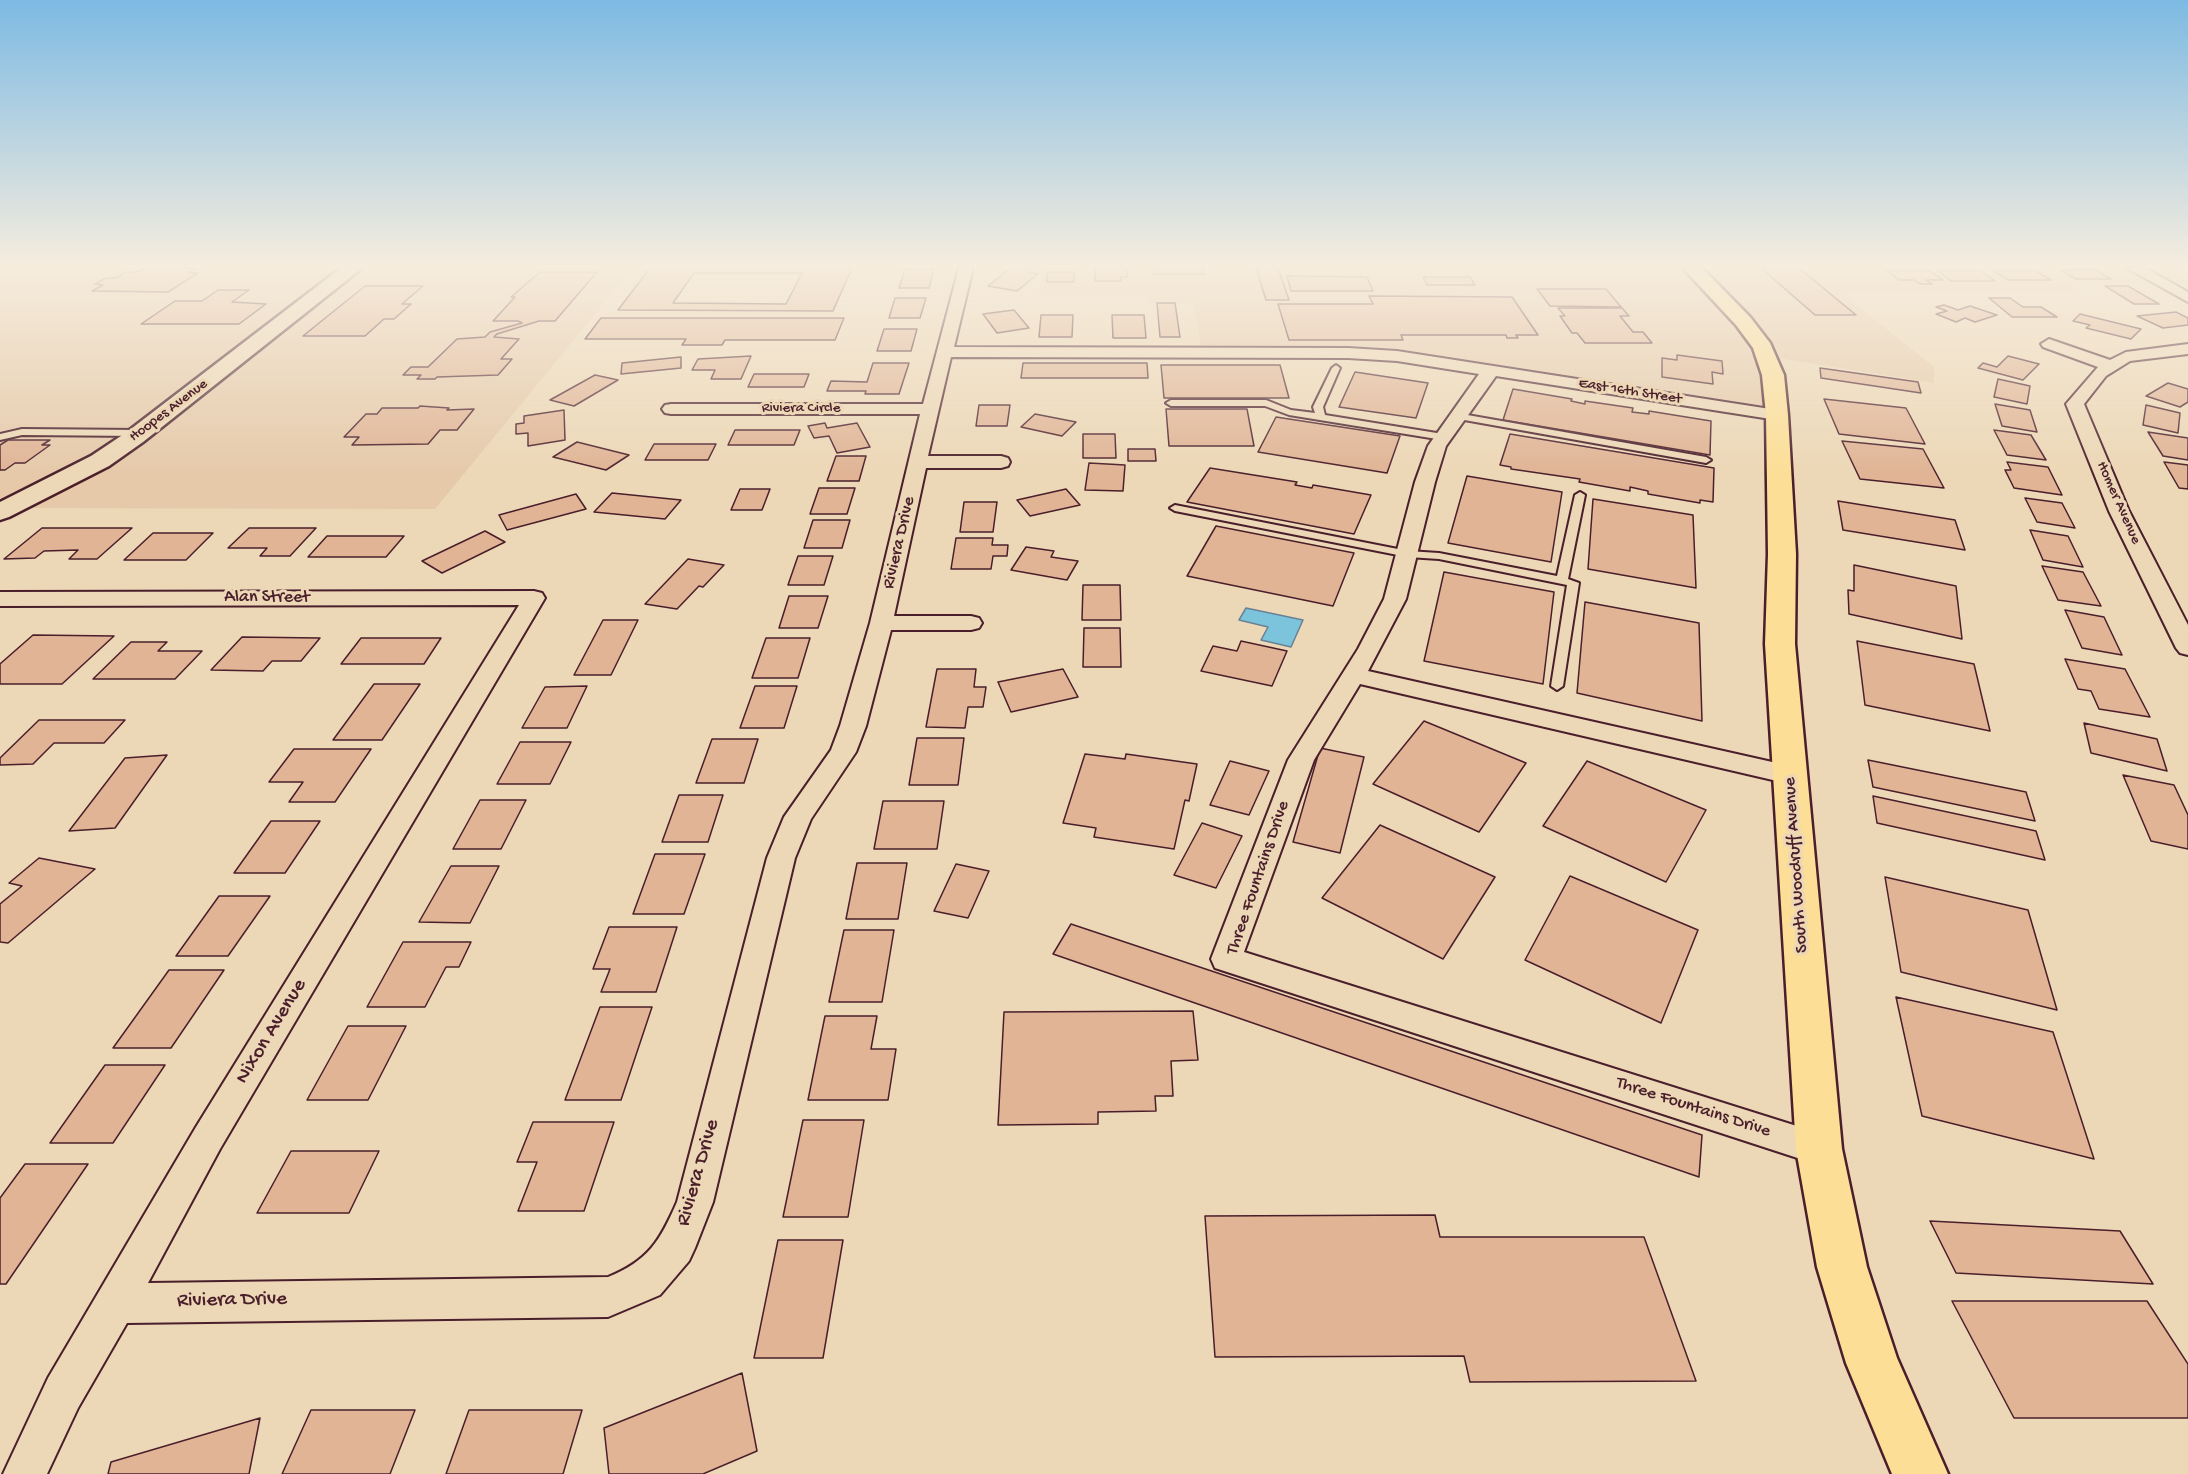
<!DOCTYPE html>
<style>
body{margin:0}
canvas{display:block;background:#ecd7b6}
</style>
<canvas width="2188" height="1474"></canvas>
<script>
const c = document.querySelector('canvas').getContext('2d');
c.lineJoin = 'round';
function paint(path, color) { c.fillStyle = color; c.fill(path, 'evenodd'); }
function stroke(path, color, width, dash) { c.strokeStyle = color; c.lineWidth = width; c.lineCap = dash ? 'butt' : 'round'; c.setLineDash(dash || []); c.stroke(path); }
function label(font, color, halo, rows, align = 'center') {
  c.font = font + ' "Gochi Hand",sans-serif'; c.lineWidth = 6; c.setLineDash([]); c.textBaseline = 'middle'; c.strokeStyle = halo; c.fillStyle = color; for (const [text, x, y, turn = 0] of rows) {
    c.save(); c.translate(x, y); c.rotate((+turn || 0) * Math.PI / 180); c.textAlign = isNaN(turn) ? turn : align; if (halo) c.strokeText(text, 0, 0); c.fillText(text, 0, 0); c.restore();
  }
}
paint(new Path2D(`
 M0,268H633L435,509L10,508L0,512Z
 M1042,268H2188V284H2069L2081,293H1842L1934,367V383L1766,356L1777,415L1397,356L1202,353L1194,303H1150L1149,294H1039Z`), '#e5c9a9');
const water = new Path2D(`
 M1246,608L1303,620L1291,647L1261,640L1268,627L1239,620Z`);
paint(water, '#7cc4dc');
stroke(water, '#688295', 1.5);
const building = new Path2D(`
 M145,268H196L188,273H198L168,292L92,291L103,285L95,284L106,278H116L126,272H138Z
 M650,268H852L833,311L618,310ZM694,273H802L786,304L673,303Z
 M1011,268H1032L1028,272L1038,274L1017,291L988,286Z
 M1095,268H1127V277H1121V281H1095Z
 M1153,268H1203L1204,274H1154Z
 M1256,268H1278L1289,300H1266Z
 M1761,268H1799L1856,315H1815Z
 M905,269H934L929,288H899Z
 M2061,270H2096L2111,279H2076Z
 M1887,271H1930L1943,280H1926L1932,284H1920L1914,280H1899Z
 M1938,271H1981L1995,281H1951Z
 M1994,271H2036L2051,280H2008Z
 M540,272H597L555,321H539L497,334L494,337L519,339L501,359H512L498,375L437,377L435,379H417L421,375H403L411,367H428L457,339L485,337L490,332L522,323L518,321H493L515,297H511Z
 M1047,272H1074V282H1047Z
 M1287,276L1367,277L1373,291H1291Z
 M1423,277H1470L1475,285H1427Z
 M365,286H423L402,304H411L394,319H384L365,336H303Z
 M2105,286H2128L2159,304H2134Z
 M1537,289H1606L1621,307L1550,306Z
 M218,290H249L232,302L266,304L239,324H141L175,301H202Z
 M1369,296L1512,297L1538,335H1516L1518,338H1507L1506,335H1401L1403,340H1289L1278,304H1373Z
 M895,298H926L920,318H889Z
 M1989,298H2010L2023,307H2041L2057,317H2012Z
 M1157,303H1175L1180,337H1160Z
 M1944,305L1958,310L1970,306L1997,315L1975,322L1965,318L1956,322L1936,314L1947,311L1936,307Z
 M1558,308H1622L1629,316H1620L1633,332H1643L1652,343H1585L1577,333H1572L1560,316H1565Z
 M1014,310L1029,328L997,333L983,314Z
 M2176,312L2188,318V325L2163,328L2137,316Z
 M2080,314L2141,329L2131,339L2086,328L2090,325L2073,321Z
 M1041,315H1073L1072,337H1039Z
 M1112,315H1144L1146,338H1113Z
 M601,318H844L835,340H725L722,345H682L686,339H585Z
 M884,329H917L911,351H877Z
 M1677,355L1722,361L1723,374L1712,372L1713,384L1662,377V358L1677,360Z
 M751,356L741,379H711L715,370H692L698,359Z
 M2008,356L2039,364L2023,380L1978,368L1983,363L1997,367Z
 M681,357V368L621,374L622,363Z
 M873,363H909L899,394H865L866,391H827L831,381L867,382Z
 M1023,363H1147L1148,378H1021Z
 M1161,365H1280L1289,398H1164Z
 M1820,368L1918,382L1921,393L1821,378Z
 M1355,372L1428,383L1416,418L1339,407Z
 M754,374H809L804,387H748Z
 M595,375L618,380L574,406L550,400Z
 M1998,379L2030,386L2027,404L1994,397Z
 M2168,383L2188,389V402L2180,407L2146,396Z
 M1513,389L1572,399L1571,401L1585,404V401L1633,408L1632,412L1649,414V411L1711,421L1710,455L1503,420Z
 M1824,399L1906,408L1925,444L1839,434Z
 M1995,404L2030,410L2037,432L2002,426Z
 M979,405H1010L1007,426H976Z
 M2146,405L2180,413L2178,433L2143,425Z
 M420,406L449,408L447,410L474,409L457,430H440L428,444L352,445L359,437H344L366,414H377L382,408H418Z
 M1166,409H1247L1254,446H1169Z
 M564,410L565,440L528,446V433L516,434V424L524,423V416Z
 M1035,414L1076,422L1062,436L1021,427Z
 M1276,417L1400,436L1387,473L1258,452Z
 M825,423L827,428L857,423L870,447L837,453L829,436L814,438L808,426Z
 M735,430H800L794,445H728Z
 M1994,430L2031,435L2046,460L2007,455Z
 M2148,432L2188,438V460L2163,456Z
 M1083,434H1115L1116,458H1083Z
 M1510,434L1714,468L1713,502L1700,500V503L1648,494V491L1630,487V491L1579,482L1580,479L1511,469V467L1500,465Z
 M8,440H50L42,445H50L25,463H15L5,470H0V445Z
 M1842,441L1923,449L1944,488L1860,479Z
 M577,442L629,455L606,470L553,457Z
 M654,444H716L708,460H645Z
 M1128,449H1155L1156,461H1128Z
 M836,456H866L859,481H827Z
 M2007,462L2048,467L2062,495L2014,488L2005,470H2011Z
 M2164,462L2188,465V489L2179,488Z
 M1089,463L1125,465L1123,491L1085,490Z
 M1210,468L1297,482L1295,485L1312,488L1313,485L1371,495L1354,534L1187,502Z
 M1467,476L1562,492L1551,562L1448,543Z
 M819,488H855L847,514H810Z
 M740,489H770L762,510H731Z
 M1066,489L1080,505L1030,516L1017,500Z
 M612,493L681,500L665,519L594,512Z
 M576,494L586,509L507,530L499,515Z
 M2025,498L2062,503L2075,528L2037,522Z
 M1593,499L1693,515L1696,588L1588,569Z
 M1838,501L1955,520L1965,550L1843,530Z
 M964,502H997L993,532H960Z
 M813,520H850L842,548H804Z
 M1216,526L1354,553L1333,606L1187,576Z
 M42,528H132L97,559H69L78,550L44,551L35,558L4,559Z
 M249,528H316L290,556H260L267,548H228Z
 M2030,530L2068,536L2083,567L2043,560Z
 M485,531L505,542L442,573L422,561Z
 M153,533H213L186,560H124Z
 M327,536H404L386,557H308Z
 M956,538H993L992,545H1008L1007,556H993L991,569H951Z
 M1026,547L1054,551L1051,557L1078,561L1067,580L1011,570Z
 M798,556H833L824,585H788Z
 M688,559L724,565L703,587L699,586L677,609L645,604Z
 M1854,565L1956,586L1962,639L1849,614L1848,590L1854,591Z
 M2042,566L2083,572L2101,606L2058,600Z
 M1444,572L1554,592L1543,684L1424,661Z
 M1083,585H1120L1121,620H1082Z
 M789,596H828L818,628H779Z
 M1585,602L1699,623L1702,721L1577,693Z
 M2065,610L2104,617L2122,655L2082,648Z
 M603,620H638L611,675H574Z
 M1084,628H1120L1121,667H1083Z
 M33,635L114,636L62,684H0V664Z
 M242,637L320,638L301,661H272L263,671L211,670Z
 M361,638H441L424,664H341Z
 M766,638H810L798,678H752Z
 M1241,641L1287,651L1272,686L1201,671L1213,646L1237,651Z
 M1857,641L1974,664L1990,731L1865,705Z
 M131,642H167L158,651H202L175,679H93Z
 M2065,659L2125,669L2150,717L2099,709L2091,691L2078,689Z
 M937,669H976L974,687H986L983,707H968L965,728L926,727Z
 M1063,669L1078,697L1011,712L998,682Z
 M374,684H420L382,740H333Z
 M587,686L567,728H522L545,687Z
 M755,686H797L784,728H740Z
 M39,720H125L104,743H54L33,764L0,765V758Z
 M1424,721L1526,763L1479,832L1373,784Z
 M2084,723L2157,739L2167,771L2091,753Z
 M917,738H964L958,785H909Z
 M712,739H758L744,783H696Z
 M520,742H571L550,784H497Z
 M1320,748L1364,757L1340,853L1293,842Z
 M294,749H371L335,802H289L303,782H269Z
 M1085,754L1125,759L1126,754L1197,764L1189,801L1185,800L1174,849L1094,837L1096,828L1063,823Z
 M167,755L115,828L69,831L125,758Z
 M1868,760L2026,792L2035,821L1873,787Z
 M1230,761L1269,771L1249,815L1210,805Z
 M1587,761L1706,810L1666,882L1543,826Z
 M2123,775L2174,785L2188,815V849L2151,841Z
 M679,795H723L708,842H662Z
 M1873,796L2036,831L2045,860L1877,823Z
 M480,800H526L501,849H453Z
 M883,801H944L937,849H874Z
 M271,821H320L285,873H234Z
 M1202,823L1242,836L1216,888L1174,875Z
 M1380,825L1495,877L1443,959L1322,898Z
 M655,854H705L684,914H633Z
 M39,858L95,869L8,943L0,942V904L22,886L9,883Z
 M857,863H907L898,919H846Z
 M956,864L989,871L968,918L934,911Z
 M451,866H499L470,923L419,922Z
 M1570,876L1698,930L1661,1023L1525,960Z
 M1885,877L2028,910L2057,1010L1901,972Z
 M219,896H270L228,956H176Z
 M1071,924L1702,1135L1699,1177L1053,954Z
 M609,927H677L656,992H601L610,969H593Z
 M844,930H894L882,1002H829Z
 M403,942H471L459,967H446L425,1007H367Z
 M169,970H224L171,1048H113Z
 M1896,997L2053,1032L2094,1159L1922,1116Z
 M600,1007H652L621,1100H565Z
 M1193,1011L1198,1060L1171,1061L1173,1096H1155L1156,1111L1098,1112V1124L998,1125L1004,1012Z
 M825,1016H877L871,1049H896L888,1100H808Z
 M348,1026H406L368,1100H307Z
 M105,1065H165L113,1143H50Z
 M803,1120H864L848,1217H783Z
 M533,1122H614L584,1211H518L537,1162H517Z
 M291,1151H379L349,1213H257Z
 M25,1164H88L6,1284H0V1198Z
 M1435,1215L1440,1237H1644L1696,1381L1470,1382L1464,1356L1215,1357L1205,1216Z
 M1930,1221L2120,1231L2153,1284L1956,1273Z
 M778,1240H843L823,1358H754Z
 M1952,1301H2147L2188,1364V1418H2014Z
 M742,1373L757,1451L703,1474H609L604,1428Z
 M311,1410H415L390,1474H282Z
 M469,1410H582L563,1474H446Z
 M260,1418L249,1474H108L111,1462Z`);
paint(building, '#e0b495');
stroke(building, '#4a1f2b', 1.5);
const lane = new Path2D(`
 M1336,365L1340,368L1323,407L1325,415L1443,434L1448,437L1443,440L1289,415L1265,406H1171L1166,403L1171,400H1266L1291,410L1315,413L1313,407L1332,368Z
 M1456,413L1706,457L1711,460L1706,463L1453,418V414Z
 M22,429L140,430L145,433L140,436L22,435L0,440V434Z
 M1580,492L1585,495L1568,579L1579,583L1563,686L1557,690L1551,686L1567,585L1439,559L1408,557L1175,511L1170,508L1175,505L1408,551L1439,553L1557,576L1575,495Z`);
const street = new Path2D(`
 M959,268H973L954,347L1348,348L1397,351L1783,411L1786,415L1783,419L1777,420L1496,376L1446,446L1435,482L1406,599L1368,671L1790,766L1799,769L1803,775L1799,781L1790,784L1360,684L1314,760L1244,952L1819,1133L1832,1138L1837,1149L1832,1160L1819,1165L1215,968L1211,959L1288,760L1358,649L1384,599L1415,482L1428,446L1479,374L1397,361L1348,358L951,357L928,456H1001L1008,458L1010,462L1008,466L1001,468H926L894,616H971L979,618L982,623L979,628L971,630H891L866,726L856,752L811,819L795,858L713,1202L695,1248L689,1261L660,1295L608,1317L127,1323L78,1408L47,1474H3L48,1378L196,1127L519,605L0,606V592L534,591L542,593L545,598L220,1149L148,1283L608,1277C648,1261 660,1241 677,1202L767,858L784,817L831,750L840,726L870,623L920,414H671L665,413L662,409L665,405L671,404H923Z
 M2127,268H2145L2188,292V302Z
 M2049,339L2110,360L2126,352L2188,344V354L2130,361L2106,376L2084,404L2129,511L2188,625V655L2180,653L2176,648L2109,511L2066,404L2098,367L2043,347L2041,344Z`);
const secondary = new Path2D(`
 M341,268H362L143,442L109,466L9,517L0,520V502L91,456L127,432Z`);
const primary = new Path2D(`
 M1683,268H1702L1750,317L1770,343L1784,375L1788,415L1796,554L1795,644L1842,1149L1867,1267L1897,1358L1948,1474H1892L1846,1363L1817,1267L1796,1149L1765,644L1768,554L1766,415L1762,375L1753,348L1736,325Z`);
stroke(lane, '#4a1f2b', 4);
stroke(street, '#4a1f2b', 4);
stroke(secondary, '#4a1f2b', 5);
stroke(primary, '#4a1f2b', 5);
paint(lane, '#ecd7b6');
paint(street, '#ecd7b6');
paint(secondary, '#ecd7b6');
paint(primary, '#fcde96');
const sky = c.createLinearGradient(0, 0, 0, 475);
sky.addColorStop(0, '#7dbae3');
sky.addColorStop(0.56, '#f6edde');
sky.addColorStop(1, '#f6edde00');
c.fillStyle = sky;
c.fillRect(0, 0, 2188, 475);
label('15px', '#4a1f2b', '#ecd7b6', [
 ["East 16th Street",1630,392,9],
 ["Riviera Circle",801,409],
 ["Hoopes Avenue",169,411,-37],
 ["Homer Avenue",2118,503,66]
]);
label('18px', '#4a1f2b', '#ecd7b6', [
 ["Riviera Drive",900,543,-77],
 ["Alan Street",267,598],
 ["South Woodruff Avenue",1797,865,-94],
 ["Three Fountains Drive",1259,878,-71],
 ["Three Fountains Drive",1693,1108,18]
]);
label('21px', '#4a1f2b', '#ecd7b6', [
 ["Nixon Avenue",272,1032,-59],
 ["Riviera Drive",699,1173,-74],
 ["Riviera Drive",232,1301,-1]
]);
</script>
